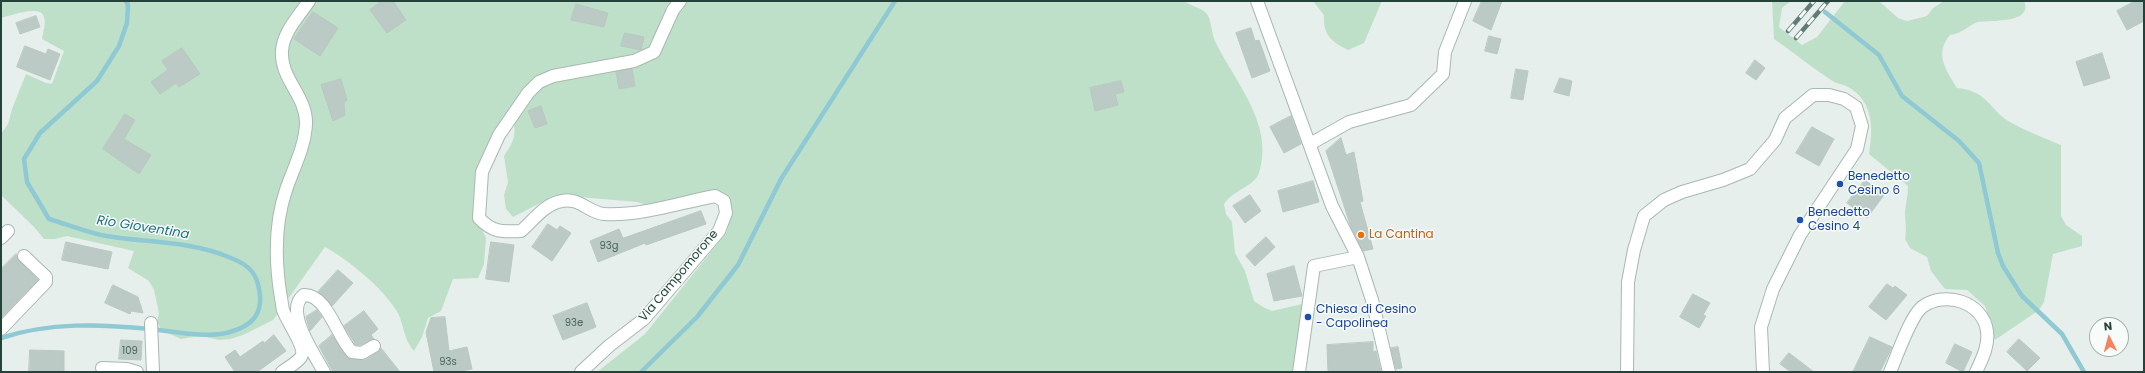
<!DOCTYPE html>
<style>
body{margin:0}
#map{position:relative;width:2145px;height:373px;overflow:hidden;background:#e6efeb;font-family:Poppins,sans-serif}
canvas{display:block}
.frame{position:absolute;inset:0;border:2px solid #24423a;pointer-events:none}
.north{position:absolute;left:2089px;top:317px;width:40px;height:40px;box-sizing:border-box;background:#f7fbf9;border:1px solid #a3b1ad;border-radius:50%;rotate:354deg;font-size:11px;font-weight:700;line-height:16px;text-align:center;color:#24423a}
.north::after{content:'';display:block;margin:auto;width:14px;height:18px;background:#f4845f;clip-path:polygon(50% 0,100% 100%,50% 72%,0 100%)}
</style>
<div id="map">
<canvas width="2145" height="373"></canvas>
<div class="frame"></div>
<div class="north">N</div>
</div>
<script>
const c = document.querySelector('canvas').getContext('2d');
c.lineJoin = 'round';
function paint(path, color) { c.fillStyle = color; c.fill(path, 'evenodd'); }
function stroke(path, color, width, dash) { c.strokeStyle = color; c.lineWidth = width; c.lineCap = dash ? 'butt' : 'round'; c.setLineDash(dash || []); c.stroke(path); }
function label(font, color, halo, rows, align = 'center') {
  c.font = font + ' Poppins,sans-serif'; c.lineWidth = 3; c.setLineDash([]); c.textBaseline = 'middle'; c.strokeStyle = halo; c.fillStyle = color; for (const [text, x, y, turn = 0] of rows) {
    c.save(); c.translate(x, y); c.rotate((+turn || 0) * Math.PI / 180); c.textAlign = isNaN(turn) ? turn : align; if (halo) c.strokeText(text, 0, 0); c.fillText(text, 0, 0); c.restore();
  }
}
paint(new Path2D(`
 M1,1H1184C1190,6 1203,8 1207,14C1212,22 1211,32 1215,41C1234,81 1275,124 1259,173C1255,186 1233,190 1224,204L1226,214L1232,222L1235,253L1245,271L1254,301L1263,307L1272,311L1302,304L1294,372H597L645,334L726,233C732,218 731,208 725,194L715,192L646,205L637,202L556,195L513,217L506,209L504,195L508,182L504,156C516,138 517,133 511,113L489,161L479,223L486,238L484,264L478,278L453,279L441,311L428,318L422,337L414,351C402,337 405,324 396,310C382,287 347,259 325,247L273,320L243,335L230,339L220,340L200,336L181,339L163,331L157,323L159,313L154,290L149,281L128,268L134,251L67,236L55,239H44L34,227L1,195V134L8,124L12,109L26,74L46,83L52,84L64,51L42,39C43,33 46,23 44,17C41,4 10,16 1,18Z
 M1313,1H1382L1364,43L1348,50C1330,41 1323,34 1324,15Z
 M1772,1H1791L1782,8L1779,27L1802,45L1817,37L1845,1H1879L1898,18L1907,21L1927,16L1933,8L1944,1H2024C2034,24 1989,20 1978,22C1968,25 1964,33 1950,35C1934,54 1946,70 1957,88C1989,91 1989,110 2010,122C2026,131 2044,138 2061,145V216L2066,225L2082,236V246L2053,254L2044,302L2039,310L1995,340L1985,306L1967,290L1945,289L1931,271L1927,257L1910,248L1905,239C1907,229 1905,221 1905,211C1906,202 1908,195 1908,186L1869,154C1873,130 1874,103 1850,88C1844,84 1836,84 1831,80C1811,67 1793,52 1774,39Z`), '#bfe0c8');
stroke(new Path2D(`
 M1825,12L1879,55L1902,96L1959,141L1979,163L1998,253L2003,266L2022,296L2062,334L2084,372
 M1,338C50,322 100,324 150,329C172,331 205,338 226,333C256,326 266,310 257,281C252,266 239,261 226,256C185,240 143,243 101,235C83,231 66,224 49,219L27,182L24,159L40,133L97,81L119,46L127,23L128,5L126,1
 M641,372L697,317L738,265L781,179L895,1`), '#8ec9d4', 4.5);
const building = new Path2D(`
 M382,1H393L406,20L387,33L370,10Z
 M1482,1H1502L1491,30L1473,21Z
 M2135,1H2144V21L2127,30L2117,11Z
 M576,4L608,13L604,27L571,20Z
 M313,12L338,28L320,56L294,39Z
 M36,16L40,27L20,34L16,23Z
 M1251,28L1255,41L1259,40L1270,71L1252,78L1236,33Z
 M625,33L644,37L641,50L621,46Z
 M1489,36L1501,39L1497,54L1485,51Z
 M25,46L46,54L48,49L60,54L50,80L17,67Z
 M182,48L200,74L179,87L176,83L160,94L151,82L168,70L162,61Z
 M2102,53L2110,78L2084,86L2076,62Z
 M1755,60L1765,68L1756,80L1746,73Z
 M632,69L635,86L619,89L616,72Z
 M1516,69L1528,71L1523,100L1511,98Z
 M1560,78L1572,81L1569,96L1554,92Z
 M341,79L347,100L344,102L345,115L333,121L321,85Z
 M1121,81L1124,92L1115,94L1118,105L1095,111L1090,88Z
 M541,106L547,124L535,128L528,111Z
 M125,114L135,120L124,139L151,155L139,174L103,149Z
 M1291,116L1301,144L1284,153L1270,127Z
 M1812,127L1834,139L1819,166L1796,153Z
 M1341,138L1346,155L1354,152L1363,201L1360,202L1373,249L1363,251L1351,227L1326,151Z
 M1865,180L1884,195L1867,218L1847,203Z
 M1313,181L1319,202L1283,212L1278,191Z
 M1250,195L1261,211L1245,223L1233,206Z
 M701,211L706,224L646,245L645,243L598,262L590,241L619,229L623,238Z
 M548,224L557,230L560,226L571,233L552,261L532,247Z
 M1266,237L1275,247L1255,266L1246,256Z
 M66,242L112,252L108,269L62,260Z
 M491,242L514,245L509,282L486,279Z
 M16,254L19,261L38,280L1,318V269Z
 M1294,266L1302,296L1274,301L1267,274Z
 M338,270L353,283L332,306L318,292Z
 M1887,284L1893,288L1895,286L1907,295L1886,320L1869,307Z
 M113,285L138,297L143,313L131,311L130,314L105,303Z
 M1693,294L1710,303L1703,315L1706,316L1699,328L1680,317Z
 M587,303L596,327L563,340L553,316Z
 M317,310L322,317L310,331L306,317Z
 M364,311L378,329L371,335L374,339L360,345H356L344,326Z
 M445,317L449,351L467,347L472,369L456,372H434L426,332L431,318Z
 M274,335L286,351L257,372H235L225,357L235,350L240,357L263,341L264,343Z
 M332,335L348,358L365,360L378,352L381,348L400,372H333L319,346Z
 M1870,337L1892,347L1880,372H1853Z
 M2019,339L2040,358L2027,371L2007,352Z
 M121,340L142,341L141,360L119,359Z
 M1373,342V352L1376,351L1381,372H1328L1327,345Z
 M1955,344L1972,352L1963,372L1946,363Z
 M1398,347L1402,368L1396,369L1391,348Z
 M30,350L64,351V372H29Z
 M1789,353L1814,372H1791L1780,364Z`);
paint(building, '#bbcac4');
stroke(building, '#b8c9c2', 1);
const minor = new Path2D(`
 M1257,1L1332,206L1358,257L1372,300L1389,372
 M1310,144L1349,122L1411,105L1443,74L1445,52L1465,1
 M1,238L8,231
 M151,323L153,372
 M1,329L46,282V277L24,256
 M102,368L127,369L137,372
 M282,372C287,368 297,363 301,357C307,348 286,320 283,310C282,306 282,302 281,298C275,262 274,225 286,190C293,169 305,147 306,124C307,96 280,79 282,51C283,32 299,16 309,1
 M324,372C315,355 283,310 304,295C327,294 337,337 352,352L362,353L374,346
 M581,372L609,346L644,319L719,231L726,213L724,201L715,196C678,203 642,216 604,214C589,213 579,197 562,201C544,204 533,221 521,231C501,232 492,232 479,218L482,172L499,135L528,93L539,82L553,76L634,61L654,52L673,10L680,1
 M1299,372L1314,266L1358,257
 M1627,372L1628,282L1634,250L1644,216L1664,200L1682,192L1723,180L1750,169L1775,140L1785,118L1813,95H1829L1844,99L1856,107L1862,126L1857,149L1800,235L1773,289L1761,327L1763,372
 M1890,372C1897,356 1910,317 1922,307C1945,290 1983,302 1987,331C1989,346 1982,359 1976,372`);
stroke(minor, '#a8b8b2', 14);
stroke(minor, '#fff', 12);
const rail = new Path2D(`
 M1788,31L1814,1
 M1796,38L1828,1`);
stroke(rail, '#5f7d75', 4.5);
stroke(rail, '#f7fbf9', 3, [9]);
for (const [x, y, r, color] of [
 [1840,184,4,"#1a4fb4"],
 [1800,220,4,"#1a4fb4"],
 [1361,235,4,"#e8710a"],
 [1308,317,4,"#1a4fb4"]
]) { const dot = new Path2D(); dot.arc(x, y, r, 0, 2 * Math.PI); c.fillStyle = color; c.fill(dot); stroke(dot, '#f7fbf9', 1.5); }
label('10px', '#4a645c', null, [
 ["93g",609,246],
 ["93e",574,323],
 ["109",130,351],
 ["93s",448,362]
]);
label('12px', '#164399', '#f7fbf9', [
 ["Benedetto",1848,177],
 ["Cesino 6",1848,191],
 ["Benedetto",1808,213],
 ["Cesino 4",1808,227],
 ["Chiesa di Cesino",1316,310],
 ["- Capolinea",1316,324]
], 'left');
label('12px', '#c56008', '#f7fbf9', [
 ["La Cantina",1369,235]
], 'left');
label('12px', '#24423a', '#f7fbf9', [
 ["Via Campomorone",679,276,-50]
]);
label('italic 13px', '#1c6f80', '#f7fbf9', [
 ["Rio Gioventina",143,228,9]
]);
</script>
